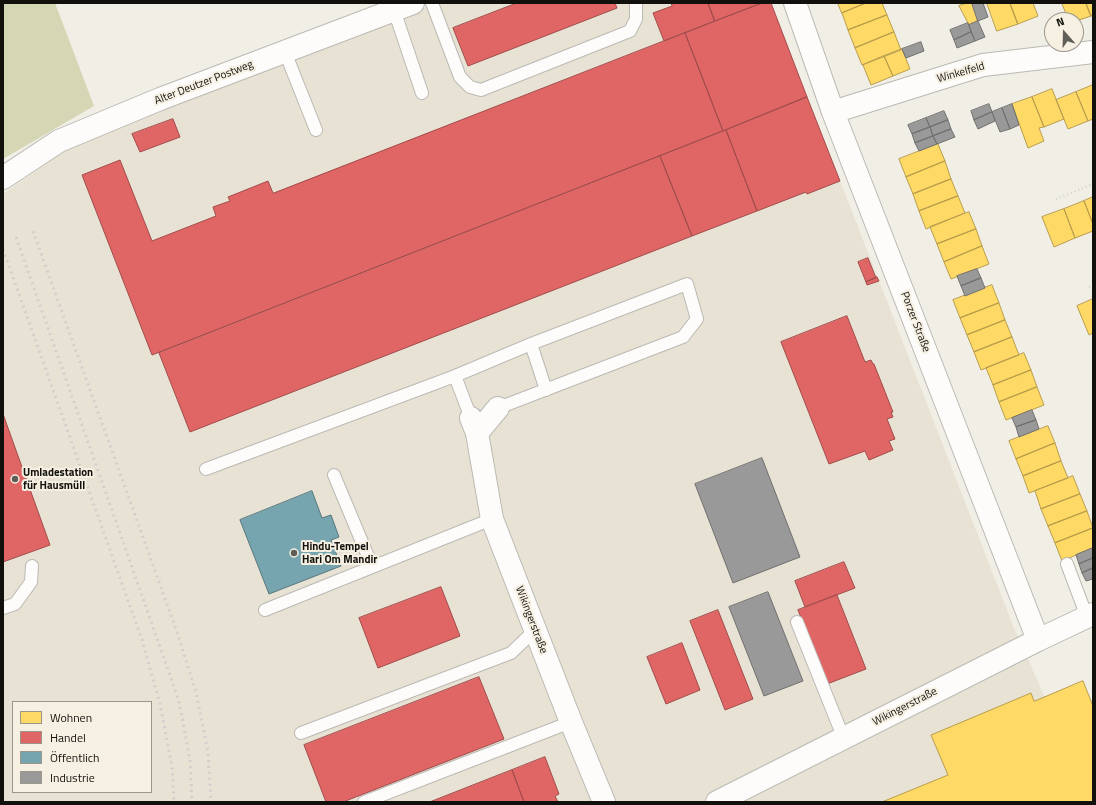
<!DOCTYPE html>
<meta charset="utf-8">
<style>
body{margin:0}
#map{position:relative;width:1096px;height:805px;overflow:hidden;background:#f1eee6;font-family:"Titillium Web",sans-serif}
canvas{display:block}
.frame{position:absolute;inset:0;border:4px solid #12100c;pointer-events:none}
.legend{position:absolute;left:12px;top:701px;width:140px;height:92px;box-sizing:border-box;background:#f5f0e2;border:1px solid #9a968c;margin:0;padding:5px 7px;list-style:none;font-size:12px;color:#12100c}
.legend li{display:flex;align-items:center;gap:8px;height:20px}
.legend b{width:20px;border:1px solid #9a968c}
.north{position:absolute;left:1044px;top:12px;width:40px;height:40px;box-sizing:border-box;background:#f5f0e2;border:1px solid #9a968c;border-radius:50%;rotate:340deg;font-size:11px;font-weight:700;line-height:16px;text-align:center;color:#12100c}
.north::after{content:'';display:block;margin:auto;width:14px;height:18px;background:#605e58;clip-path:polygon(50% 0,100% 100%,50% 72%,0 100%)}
</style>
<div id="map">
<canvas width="1096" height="805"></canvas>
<div class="frame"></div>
<ul class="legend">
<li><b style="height:11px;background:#ffd966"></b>Wohnen</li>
<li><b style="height:11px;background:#e06666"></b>Handel</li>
<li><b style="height:11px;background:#76a5af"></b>Öffentlich</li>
<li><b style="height:11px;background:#999"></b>Industrie</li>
</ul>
<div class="north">N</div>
</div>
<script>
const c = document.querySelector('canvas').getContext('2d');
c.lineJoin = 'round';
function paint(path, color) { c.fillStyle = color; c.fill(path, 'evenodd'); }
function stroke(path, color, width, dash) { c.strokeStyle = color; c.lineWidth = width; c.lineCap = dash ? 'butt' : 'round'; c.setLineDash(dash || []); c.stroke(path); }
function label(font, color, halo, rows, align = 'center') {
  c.font = font + ' "Titillium Web",sans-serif'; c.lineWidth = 4; c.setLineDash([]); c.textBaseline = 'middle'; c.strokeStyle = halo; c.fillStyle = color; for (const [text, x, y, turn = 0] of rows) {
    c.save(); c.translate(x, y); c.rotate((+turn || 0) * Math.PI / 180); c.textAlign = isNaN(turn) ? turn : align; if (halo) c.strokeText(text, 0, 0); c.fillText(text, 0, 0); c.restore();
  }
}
paint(new Path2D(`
 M437,3H771L1014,628L1092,802H3V194L71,147L347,36ZM13,702H151V792H13Z`), '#e7e2d4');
paint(new Path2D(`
 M3,3H55L94,106L3,159Z`), '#d5d7b4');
const homes = new Path2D(`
 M838,3H866L842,13Z
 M866,3H882L887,15L848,30L842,13Z
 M967,3H972L978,21L969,25L959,6Z
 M987,3H1010L1018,24L997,31Z
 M1010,3H1033L1038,16L1018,24Z
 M1062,3H1086L1091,16L1076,21V20H1069Z
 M1086,3H1093V15L1091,16Z
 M887,15L894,32L855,48L848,30Z
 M894,32L901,50L862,65L855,48Z
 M902,49L910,69L893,76L884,56Z
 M884,56L893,76L871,85L863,65Z
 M1093,85V119L1088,121L1076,92Z
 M1052,89L1064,119L1044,127L1032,97Z
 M1076,92L1088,121L1068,129L1056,100Z
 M1032,97L1044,127L1039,128L1044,141L1028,148L1012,104Z
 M938,144L945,161L906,177L899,159Z
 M945,161L951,179L913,194L906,177Z
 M951,179L958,196L919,211L913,194Z
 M958,196L965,213L926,229L919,211Z
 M1093,197V224L1084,201Z
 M1084,201L1093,224V231L1075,238L1064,209Z
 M1064,209L1075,238L1054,247L1042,217Z
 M969,212L976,229L937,244L930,227Z
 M976,229L982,246L944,262L937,244Z
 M982,246L989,264L951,279L944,262Z
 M992,285L999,303L960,318L953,300Z
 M1093,299V333L1089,335L1077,306Z
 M999,303L1005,320L967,335L960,318Z
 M1005,320L1012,337L974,352L967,335Z
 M1012,337L1019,355L981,370L974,352Z
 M1024,353L1031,370L993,385L986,368Z
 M1031,370L1037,387L999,402L993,385Z
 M1037,387L1044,405L1006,420L999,402Z
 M1048,426L1055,443L1016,459L1009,441Z
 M1055,443L1061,461L1023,476L1016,459Z
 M1061,461L1068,478L1029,493L1023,476Z
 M1073,476L1080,494L1041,509L1035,491Z
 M1080,494L1087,511L1048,526L1041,509Z
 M1087,511L1093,528L1055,543L1048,526Z
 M1093,528V548L1062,561L1055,543Z
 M1083,681L1093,706V802H882L948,775L931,735L1031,693L1034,701Z`);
paint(homes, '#ffd966');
stroke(homes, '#b89d4b', 1);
const shops = new Path2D(`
 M517,3H615L617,8L468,66L453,28Z
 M671,3H708L715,21L664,41L653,13L672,6Z
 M708,3H762L715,21Z
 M762,3H771L807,97L723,131L685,33Z
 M685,33L723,131L152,355L82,175L120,160L152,241L216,216L213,207L230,201L228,197L268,181L273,193Z
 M807,97L840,181L807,194L806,192L757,211L726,130Z
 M173,119L180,137L140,152L132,134Z
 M726,130L757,211L692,236L660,156Z
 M660,156L692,236L190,432L159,353Z
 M868,258L876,278L866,282L858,262Z
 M877,277L879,281L867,285L866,282Z
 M847,316L865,362L871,360L873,364H874L893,412H891L893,417L887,419L895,439L889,441L893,450L869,460L865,451L829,464L781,342Z
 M3,414L50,545L3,562Z
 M844,562L855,588L805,607L795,581Z
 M441,587L460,636L378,668L359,618Z
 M837,595L866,669L827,684L798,610Z
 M718,610L753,699L725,710L690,621Z
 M682,643L700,690L666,704L647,657Z
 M479,677L504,739L343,802H326L304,745Z
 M545,757L559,794L555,796L558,802H524L512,770Z
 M512,770L524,802H430Z`);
paint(shops, '#e06666');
stroke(shops, '#a24c4b', 1);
const public = new Path2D(`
 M312,491L322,518L331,515L339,537L331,540L341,566L269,594L240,520Z`);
paint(public, '#76a5af');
stroke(public, '#58787e', 1);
const industry = new Path2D(`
 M972,3H983L988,17L978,21Z
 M978,21L985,37L975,41L969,25Z
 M968,23L971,32L954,40L950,30Z
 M971,32L975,41L957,48L954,40Z
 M921,42L924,51L906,58L902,49Z
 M989,104L992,112L974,120L971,111Z
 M1012,104L1019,125L1010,129L1002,108Z
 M1002,108L1010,129L1000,132L992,112Z
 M944,111L948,120L930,127L926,118Z
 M992,112L995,121L978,129L974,120Z
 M926,118L930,127L912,134L908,125Z
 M948,120L951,129L933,136L930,127Z
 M930,127L933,136L915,143L912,134Z
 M951,129L955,137L937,144L933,136Z
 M933,136L937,144L919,151L915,143Z
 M977,269L981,278L961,286L957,276Z
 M981,278L985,288L965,296L961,286Z
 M1032,410L1036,420L1016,427L1012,418Z
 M1036,420L1039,429L1019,437L1016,427Z
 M762,458L800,557L733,583L695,484Z
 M1093,548V558L1079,564L1076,555Z
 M1093,558V568L1082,573L1079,564Z
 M1093,568V579L1086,581L1082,573Z
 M768,592L803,681L764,696L729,607Z`);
paint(industry, '#999');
stroke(industry, '#70706f', 1);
const lane = new Path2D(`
 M432,3L460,77L470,87L481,90L630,31L636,19V3
 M394,10L422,93
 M285,52L316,130
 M531,344L546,390
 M455,376L471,418
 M206,469L455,376L531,344L687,284L697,319L683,337L498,408
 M334,475L372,566
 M1067,564L1087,617
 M3,608L15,604L31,582L32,566
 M265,610L492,519
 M797,622L844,739
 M301,733L511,653L535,630
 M364,802L571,722`);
const street = new Path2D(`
 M795,3L833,112L1038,640
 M833,112L983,65L1093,52
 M3,178L59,141L160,99L413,3
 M471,418L477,433L492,519L571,722L604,802
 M477,433L498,408
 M717,802L1038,640L1093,614`);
stroke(lane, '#bbb9b3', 14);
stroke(street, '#bbb9b3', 24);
stroke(new Path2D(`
 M1056,199L1093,184
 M1089,287L1093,286`), '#d2d2d0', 2.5, [1, 3]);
stroke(lane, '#fdfcfb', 12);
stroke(street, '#fdfcfb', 22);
stroke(new Path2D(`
 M33,231L177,632L196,692L208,752L211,802
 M16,237L179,701L190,760L192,802
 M3,249L142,640L160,704L172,766L174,802`), '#d0cfcc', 3, [2, 4]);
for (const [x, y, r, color] of [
 [15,479,4,"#605e58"],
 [294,553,4,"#605e58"]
]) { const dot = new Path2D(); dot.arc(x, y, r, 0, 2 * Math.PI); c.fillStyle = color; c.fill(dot); stroke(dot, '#f5f0e2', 1.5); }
label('11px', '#12100c', '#f5f0e2', [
 ["Winkelfeld",961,73,-16],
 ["Alter Deutzer Postweg",204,83,-21],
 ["Porzer Straße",915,322,69],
 ["Wikingerstraße",531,620,69],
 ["Wikingerstraße",905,707,-27]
]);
label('bold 11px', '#12100c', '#f5f0e2', [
 ["Umladestation",23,473],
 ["für Hausmüll",23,486],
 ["Hindu-Tempel",302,547],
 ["Hari Om Mandir",302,560]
], 'left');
</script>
